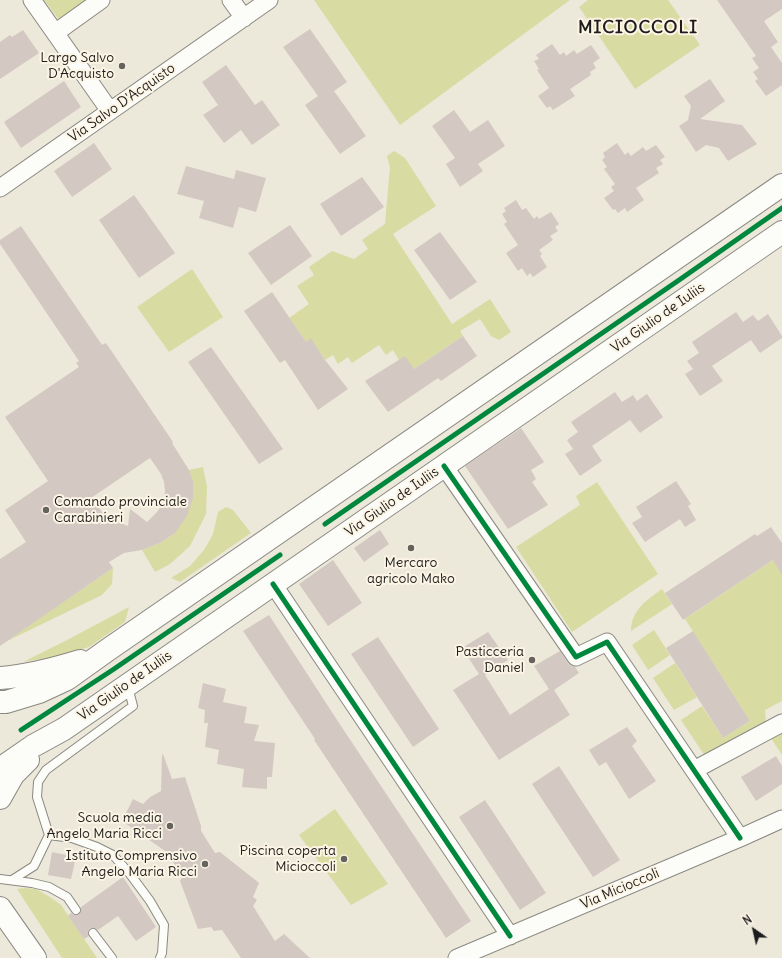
<!DOCTYPE html>
<style>
body{margin:0}
#map{position:relative;width:782px;height:958px;overflow:hidden;background:#ece8da;font-family:Delius,sans-serif}
canvas{display:block}
.north{position:absolute;left:734px;top:910px;width:40px;height:40px;-webkit-text-stroke:3px #fcf5e5;paint-order:stroke;rotate:326deg;font-size:11px;font-weight:700;line-height:16px;text-align:center;color:#1c1c1c}
.north::after{content:'';display:block;margin:auto;width:14px;height:18px;background:#1c1c1c;clip-path:polygon(50% 0,100% 100%,50% 72%,0 100%)}
</style>
<div id="map">
<canvas width="782" height="958"></canvas>
<div class="north">N</div>
</div>
<script>
const c = document.querySelector('canvas').getContext('2d');
c.lineJoin = 'round';
function paint(path, color) { c.fillStyle = color; c.fill(path, 'evenodd'); }
function stroke(path, color, width, dash) { c.strokeStyle = color; c.lineWidth = width; c.lineCap = dash ? 'butt' : 'round'; c.setLineDash(dash || []); c.stroke(path); }
function label(font, color, halo, rows, align = 'center') {
  c.font = font + ' Delius,sans-serif'; c.lineWidth = 4; c.setLineDash([]); c.textBaseline = 'middle'; c.strokeStyle = halo; c.fillStyle = color; for (const [text, x, y, turn = 0] of rows) {
    c.save(); c.translate(x, y); c.rotate((+turn || 0) * Math.PI / 180); c.textAlign = isNaN(turn) ? turn : align; if (halo) c.strokeText(text, 0, 0); c.fillText(text, 0, 0); c.restore();
  }
}
paint(new Path2D(`
 M44,0H91L60,21Z
 M314,0H570L400,125Z
 M588,0H668L700,45L635,89L579,7Z
 M394,151L405,158L436,206L393,234L452,324L490,299L511,332L499,340L491,336L480,319L460,331L463,336L414,369L399,360L393,350L386,355L379,345L352,363L348,357L338,364L333,355L325,360L311,339L306,342L289,318L309,304L297,286L314,275L309,267L332,251L354,259L368,249L362,240L385,224L390,167L387,156Z
 M192,269L223,317L169,352L137,307Z
 M203,467L207,487L206,514L190,546L170,564L155,572L142,550L160,543L175,533L189,470Z
 M597,482L658,574L572,632L516,547L580,505L576,496Z
 M226,507L233,510L251,533L180,582L171,578L190,566L204,550L213,534L218,512Z
 M782,554V701L765,710L766,725L705,756L681,720L702,706L723,738L750,721L685,619Z
 M113,568L112,584L102,595L5,642Z
 M662,589L672,604L631,631C631,610 647,600 662,589Z
 M129,607L125,622L89,647L60,656L23,662L71,638Z
 M654,630L670,655L648,670L632,645Z
 M675,663L697,697L674,710L653,678Z
 M782,729V755L769,735Z
 M335,809L388,884L351,905L299,835Z
 M25,888L36,889L50,897L61,905L97,958H62L17,889Z`), '#d8dca2');
paint(new Path2D(`
 M717,0H782V9L764,21L778,42L771,47L782,63V85L766,96L755,81L758,79L753,72L759,68L752,58L756,56Z
 M310,29L347,82L334,91L366,136L340,154L305,105L318,96L283,47Z
 M23,30L39,53L0,79V42L10,35L12,37Z
 M552,44L560,55L564,52L566,56L574,50L577,54L591,45L600,58L593,63L596,68L590,72L591,75L570,89L575,96L553,110L550,106L547,108L538,96L549,88L537,70L539,69L534,61L539,59L536,55Z
 M226,65L255,105L262,100L280,125L252,145L241,130L224,143L203,115L218,105L202,82Z
 M710,79L725,101L700,119L742,125L757,144L728,161L719,148L706,145L696,152L679,126L688,120L691,106L684,96Z
 M64,81L81,107L21,148L4,122Z
 M454,110L470,132L488,120L505,146L478,164L483,171L460,187L446,164L455,158L432,126Z
 M94,143L112,169L72,197L54,171Z
 M617,143L625,155L628,152L631,156L643,147L646,151L656,145L665,157L660,160L663,164L656,168L659,173L636,188L644,200L627,212L625,208L618,213L615,209L613,210L604,198L614,191L611,187L615,184L604,169L607,167L602,160L605,157L603,153Z
 M186,166L234,179L236,170L266,178L256,212L239,207L233,228L199,218L204,201L177,194Z
 M362,177L384,207L341,236L320,204Z
 M134,195L175,253L139,278L99,220Z
 M516,200L522,210L526,208L534,219L537,216L539,219L551,212L559,224L555,227L558,231L550,236L553,240L539,250L542,254L540,256L547,267L533,277L530,273L527,276L522,268L518,271L506,253L518,245L504,224L507,222L502,214L506,211L504,208Z
 M290,225L312,256L271,285L248,253Z
 M21,226L102,345L106,343L173,442L172,443L189,470L193,482V498L187,516L175,533L160,543L142,550L124,553L109,562L113,568L0,646V559L26,542L5,510L48,481L5,417L79,367L76,363L79,361L0,244V240ZM150,458L161,474L164,482L165,491L164,502L157,512L147,522L130,509L128,526L110,519L102,512L91,498Z
 M440,232L477,282L450,300L414,250Z
 M272,292L306,342L311,338L325,360L348,389L318,410L285,360L280,363L244,311Z
 M736,312L743,322L753,315L758,321L768,314L782,336V338L760,353L751,340L712,366L723,381L700,396L685,374L693,369L687,361L699,353L692,342Z
 M463,336L477,356L441,381L438,378L388,412L365,381L405,356L414,369Z
 M211,347L283,449L259,464L188,362Z
 M615,392L622,402L633,395L637,401L647,394L663,417L640,433L630,420L592,446L602,461L580,476L565,454L573,449L567,440L578,432L571,422Z
 M521,428L544,462L531,470L536,479L532,482L548,505L508,529L465,466Z
 M676,481L691,504L688,506L696,520L685,527L680,519L645,542L632,523L642,517L636,507Z
 M771,527L782,543V575L773,560L683,620L665,593L755,534L757,536Z
 M380,530L389,544L364,562L354,548Z
 M333,560L362,603L328,626L299,584Z
 M269,615L339,723L471,921L446,938L314,740L315,739L243,631Z
 M693,631L750,721L723,738L666,648Z
 M488,632L508,660L485,675L510,715L549,689L534,666L560,651L568,663L571,666L575,667L579,673L554,690L570,715L499,760L453,690L479,674L462,648Z
 M378,637L439,729L413,747L351,654Z
 M203,683L226,689L223,702L247,707L244,723L259,725L254,741L275,743L272,777H267V789L242,787L244,769L217,764L219,750L205,747L208,723H204L205,710L198,708Z
 M627,727L637,741L632,746L656,781L629,799L606,762L599,766L589,750Z
 M163,754L172,779L185,777L201,826V831L215,853L220,852L259,883L253,897L257,900L253,906L275,941L284,934L310,958H241L222,930L214,931L211,927L198,929L180,881L183,876L165,851L122,821L133,799L143,804L150,797L161,791L162,755Z
 M776,756L782,766V784L756,801L741,777Z
 M559,766L620,860L593,877L532,784Z
 M485,800L546,893L520,910L459,817Z
 M52,852L76,857L71,879L48,875Z
 M123,877L156,927L136,941L118,916L98,930L95,928H90L88,931L89,936L84,939L68,916L71,913L76,915L79,914L81,910V907Z`), '#d4c9c2');
const lane = new Path2D(`
 M49,835L37,797L38,782L46,770L133,706L128,687
 M0,879L32,883L49,887L67,897L76,910
 M12,880L34,866L49,835L72,838L97,847L113,855L130,874L150,901L164,925L162,953L160,958
 M93,933L112,958`);
const street = new Path2D(`
 M32,0L110,111
 M231,0L244,18
 M55,33L101,0
 M0,188L269,0
 M444,466L576,657L607,642L740,838
 M273,584L510,936
 M694,770L782,723
 M457,958L740,838L782,819`);
const secondary = new Path2D(`
 M0,678C27,676 54,669 80,661
 M0,702H6L39,692L67,679L109,649L782,185
 M0,769L33,746L64,729L782,232
 M0,798L13,775L28,760
 M0,908L35,958`);
stroke(lane, '#8a8881', 10);
stroke(street, '#8a8881', 19);
stroke(secondary, '#8a8881', 24);
stroke(lane, '#fcfcf9', 8);
stroke(street, '#fcfcf9', 17);
stroke(secondary, '#fcfcf9', 22);
stroke(new Path2D(`
 M444,466L576,657L607,642L740,838
 M325,524L682,278L782,208
 M273,584L510,936
 M21,730L114,669L280,555`), '#00873e', 5);
for (const [x, y, r, color] of [
 [122,66,4,"#65635e"],
 [46,510,4,"#65635e"],
 [411,548,4,"#65635e"],
 [532,660,4,"#65635e"],
 [170,826,4,"#65635e"],
 [344,859,4,"#65635e"],
 [205,864,4,"#65635e"]
]) { const dot = new Path2D(); dot.arc(x, y, r, 0, 2 * Math.PI); c.fillStyle = color; c.fill(dot); stroke(dot, '#fcf5e5', 1.5); }
label('14px', '#1c1c1c', '#fcf5e5', [
 ["Largo Salvo",114,58],
 ["D'Acquisto",114,74],
 ["Comando provinciale",54,502,"left"],
 ["Carabinieri",54,518,"left"],
 ["Mercaro",411,563,"center"],
 ["agricolo Mako",411,579,"center"],
 ["Pasticceria",524,652],
 ["Daniel",524,668],
 ["Scuola media",162,818],
 ["Angelo Maria Ricci",162,834],
 ["Piscina coperta",336,851],
 ["Micioccoli",336,867],
 ["Istituto Comprensivo",197,856],
 ["Angelo Maria Ricci",197,872]
], 'right');
label('14px', '#1c1c1c', '#fcf5e5', [
 ["Via Salvo D'Acquisto",122,103,-35],
 ["Via Giulio de Iuliis",658,318,-35],
 ["Via Giulio de Iuliis",392,502,-35],
 ["Via Giulio de Iuliis",125,686,-35],
 ["Via Micioccoli",620,889,-23]
]);
c.letterSpacing = '1px';
label('bold 18px', '#1c1c1c', '#fcf5e5', [
 ["MICIOCCOLI",638,28]
]);
c.letterSpacing = '0px';
</script>
